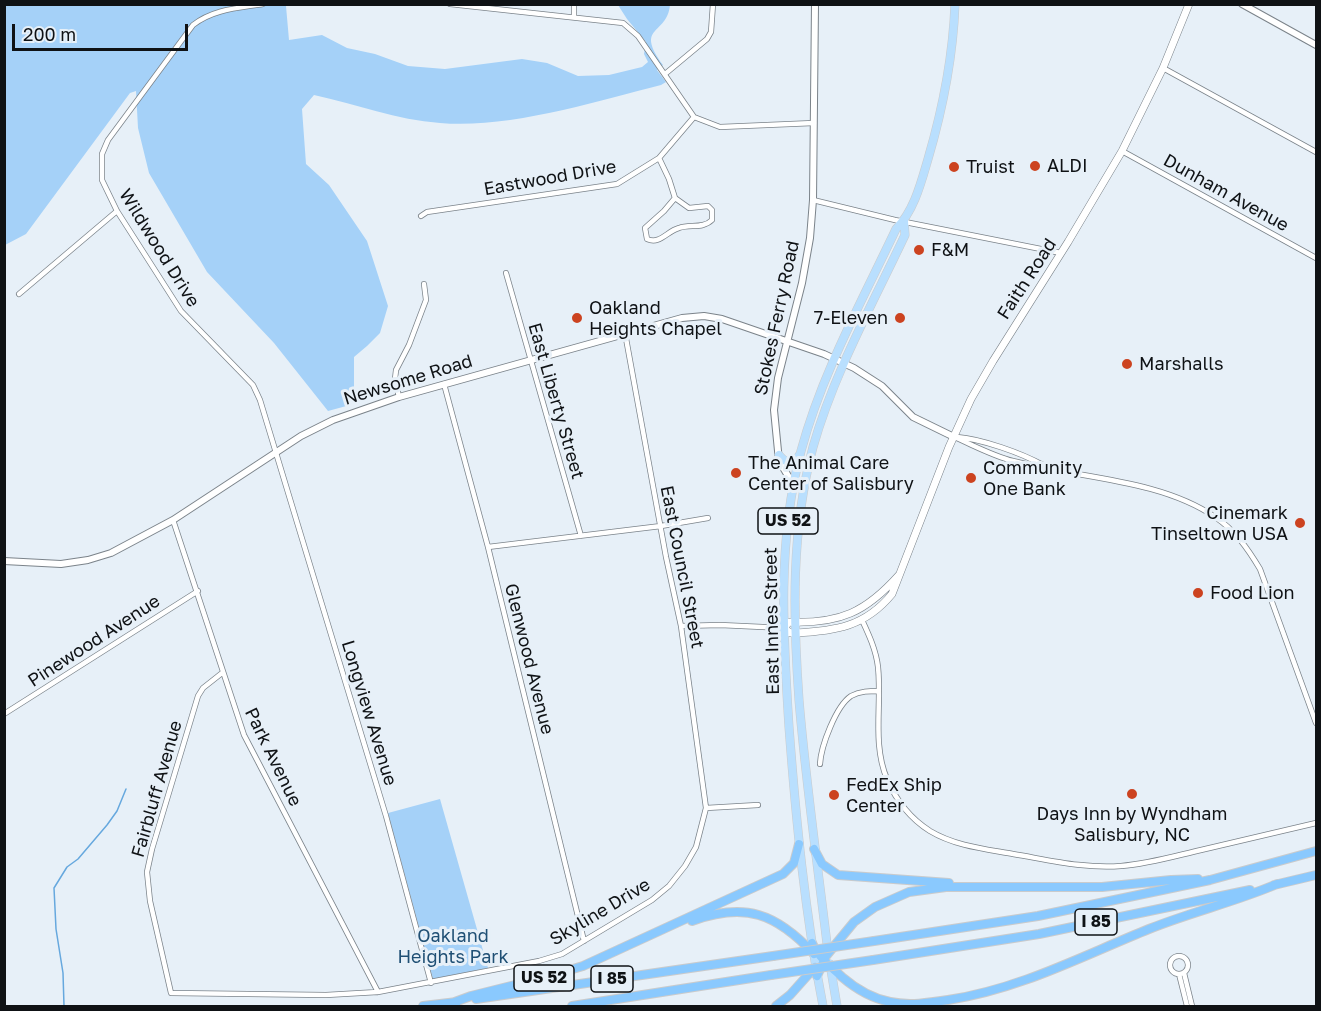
<!DOCTYPE html>
<style>
body{margin:0}
#map{position:relative;width:1321px;height:1011px;overflow:hidden;background:#e7f0f8;font-family:"Golos Text",sans-serif}
canvas{display:block}
.frame{position:absolute;inset:0;border:6px solid #0f1215;pointer-events:none}
.scale{position:absolute;left:12px;top:24px;width:176px;height:27px;box-sizing:border-box;border:3px solid #0f1215;border-top:0;padding-left:8px;font-size:18px;line-height:21px;white-space:nowrap;color:#0f1215;-webkit-text-stroke:4px #e7f0f8;paint-order:stroke}
</style>
<div id="map">
<canvas width="1321" height="1011"></canvas>
<div class="frame"></div>
<div class="scale">200 m</div>
</div>
<script>
const c = document.querySelector('canvas').getContext('2d');
c.lineJoin = 'round';
function paint(path, color) { c.fillStyle = color; c.fill(path, 'evenodd'); }
function stroke(path, color, width, dash) { c.strokeStyle = color; c.lineWidth = width; c.lineCap = dash ? 'butt' : 'round'; c.setLineDash(dash || []); c.stroke(path); }
function label(font, color, halo, rows, align = 'center') {
  c.font = font + ' "Golos Text",sans-serif'; c.lineWidth = 6; c.setLineDash([]); c.textBaseline = 'middle'; c.strokeStyle = halo; c.fillStyle = color; for (const [text, x, y, turn = 0] of rows) {
    c.save(); c.translate(x, y); c.rotate((+turn || 0) * Math.PI / 180); c.textAlign = isNaN(turn) ? turn : align; if (halo) c.strokeText(text, 0, 0); c.fillText(text, 0, 0); c.restore();
  }
}
paint(new Path2D(`
 M5,5H289L286,6L289,40L322,35L347,48L375,54L408,66L445,69L522,59L547,63L578,76L609,75L642,67L648,62L644,54L646,42L627,19L618,5H670C667,36 634,25 663,65L657,70L666,82L661,85C594,102 508,129 440,123C397,120 356,104 314,95L302,109L306,164L329,185L367,241L388,306L380,333L367,346L354,357V400L350,405L328,411L274,343L207,272L149,173L138,128L136,91L130,93L26,234L5,245Z
 M440,799L488,968L433,979L388,813Z`), '#a5d1f8');
stroke(new Path2D(`
 M64,1006L63,973L56,929L54,888L67,867L78,859L107,825L117,811L126,789`), '#66a8de', 1.5);
const minor = new Path2D(`
 M263,4C239,8 213,9 193,25L108,140L102,154V180L117,211L181,311L253,385L260,400L386,816L431,983
 M450,4L623,23L638,36L694,117L720,127L814,123
 M574,4V17
 M1163,68L1316,152
 M665,74L707,39L711,32L713,4
 M1122,151L1316,258
 M659,158L669,179L675,198
 M675,198L689,208L708,206L712,210V220C703,229 690,224 679,228C667,231 660,245 647,239L645,228L664,211Z
 M813,200L895,220L1061,253
 M421,216L427,212L617,184L659,158L694,117
 M506,273L581,536
 M19,294L117,211
 M444,384L488,547L584,941
 M399,397L395,379L396,370L409,345L426,300L424,284
 M954,437C973,445 993,456 1013,461C1077,478 1160,479 1215,517C1235,530 1248,549 1260,569L1316,723
 M957,437C982,439 1021,453 1043,465
 M173,520L244,735L378,992
 M488,547L661,526L708,518
 M862,620C869,635 876,650 878,667C882,704 872,744 887,779C896,800 911,819 930,831C955,846 985,849 1013,854C1049,860 1085,869 1121,866C1148,864 1175,856 1201,850C1240,841 1278,832 1316,823
 M681,626L720,625L784,628
 M222,673L203,688L198,696L152,849L147,872L150,901L171,993L326,995L378,992L539,961L562,954L652,900L669,886L685,866L696,847L706,808L681,626L666,557L625,333
 M4,714L198,591
 M820,764C821,746 836,706 851,696C860,691 870,691 879,691
 M706,808L758,805
 M1170 965a9 9 0 1 1 18 0a9 9 0 1 1-18 0Z
 M1184,973L1192,1006
 M1179,974L1187,1006`);
const tertiary = new Path2D(`
 M1242,4L1316,45
 M793,484L779,461L774,410L778,378L802,283L810,238L813,200L815,4
 M4,561L61,564L88,560L111,553L173,520L301,436L333,420L399,397L682,318L704,316L722,319L824,354L854,368L882,386L913,417L954,437`);
const secondary = new Path2D(`
 M899,575C866,612 840,624 789,622L784,628L790,633H795C835,631 865,627 892,594L949,447L971,399L993,361L1068,242L1122,151L1163,68L1189,4`);
const primary = new Path2D(`
 M779,455C786,464 794,464 800,454
 M828,952C818,868 806,784 799,700C793,615 791,530 813,447C834,373 872,305 905,235L904,221
 M830,964L837,1006
 M823,1006C805,914 796,820 789,727C783,634 777,541 801,451C822,373 862,301 896,229C914,211 921,183 928,159C943,108 953,57 955,4`);
const motorway = new Path2D(`
 M814,849L822,864L838,875L949,883
 M1274,885L1316,875
 M692,921C745,902 776,913 814,954
 M874,941L1038,916L1210,880L1316,851
 M812,943C818,957 831,967 842,977C856,989 871,998 890,1002C909,1006 929,1003 948,1000C1020,989 1082,956 1149,929C1191,912 1235,902 1277,884
 M873,960L1039,934L1250,890
 M817,976L826,956L854,922L875,907L909,892L946,887H1102L1171,880L1198,879
 M476,999L773,956
 M452,1003L471,996L539,979L583,966L783,874L794,863L799,844
 M423,1006L457,1002
 M572,1006L771,975
 M776,1006L790,995L815,967`);
stroke(minor, '#7b838a', 6);
stroke(tertiary, '#7b838a', 8);
stroke(secondary, '#7b838a', 8);
stroke(primary, '#cacbcc', 9);
stroke(motorway, '#cacbcc', 10);
stroke(minor, '#fff', 4.5);
stroke(tertiary, '#fff', 6);
stroke(secondary, '#fff', 7);
stroke(primary, '#b9dffe', 8);
stroke(motorway, '#8ac9fe', 8);
const motorwayBridge = new Path2D(`
 M773,956L874,941
 M771,975L873,960`);
stroke(motorwayBridge, '#cacbcc', 10, []);
stroke(motorwayBridge, '#8ac9fe', 8);
for (const [x, y, r, color] of [
 [1035,166,6,"#cc4320"],
 [954,167,6,"#cc4320"],
 [919,250,6,"#cc4320"],
 [577,318,6,"#cc4320"],
 [900,318,6,"#cc4320"],
 [1127,364,6,"#cc4320"],
 [736,473,6,"#cc4320"],
 [971,478,6,"#cc4320"],
 [1300,523,6,"#cc4320"],
 [1198,593,6,"#cc4320"],
 [1132,794,6,"#cc4320"],
 [834,795,6,"#cc4320"]
]) { const dot = new Path2D(); dot.arc(x, y, r, 0, 2 * Math.PI); c.fillStyle = color; c.fill(dot); stroke(dot, '#e7f0f8', 2); }
for (const [x, y, w] of [
 [788,521,60],
 [1096,922,42],
 [544,978,60],
 [612,979,42]
]) { const box = new Path2D(); box.roundRect(x - w / 2, y - 13, w, 26, 4.5); c.fillStyle = '#e7f0f8'; c.fill(box); stroke(box, '#0f1215', 1.5); }
label('bold 16px', '#0f1215', null, [
 ["US 52",788,521],
 ["I 85",1096,922],
 ["US 52",544,978],
 ["I 85",612,979]
]);
label('18px', '#0f1215', '#e7f0f8', [
 ["ALDI",1047,166],
 ["Truist",966,167],
 ["F&M",931,250],
 ["Oakland",589,308],
 ["Heights Chapel",589,329],
 ["7-Eleven",888,318,"right"],
 ["Marshalls",1139,364],
 ["The Animal Care",748,463],
 ["Center of Salisbury",748,484],
 ["Community",983,468],
 ["One Bank",983,489],
 ["Cinemark",1288,513,"right"],
 ["Tinseltown USA",1288,534,"right"],
 ["Food Lion",1210,593],
 ["FedEx Ship",846,785],
 ["Center",846,806],
 ["Days Inn by Wyndham",1132,814,"center"],
 ["Salisbury, NC",1132,835,"center"]
], 'left');
label('18px', '#0f1215', '#e7f0f8', [
 ["Eastwood Drive",550,178,-10],
 ["Dunham Avenue",1226,193,29],
 ["Wildwood Drive",159,248,58],
 ["Faith Road",1027,279,-57],
 ["Stokes Ferry Road",777,318,-78],
 ["Newsome Road",408,380,-17],
 ["East Liberty Street",556,401,74],
 ["East Council Street",682,567,79],
 ["East Innes Street",772,621,-91],
 ["Pinewood Avenue",94,641,-33],
 ["Glenwood Avenue",529,659,76],
 ["Longview Avenue",369,713,73],
 ["Park Avenue",273,757,64],
 ["Fairbluff Avenue",157,789,-74],
 ["Skyline Drive",600,912,-31]
]);
label('18px', '#1f4f74', '#e7f0f8', [
 ["Oakland",453,936],
 ["Heights Park",453,957]
]);
</script>
